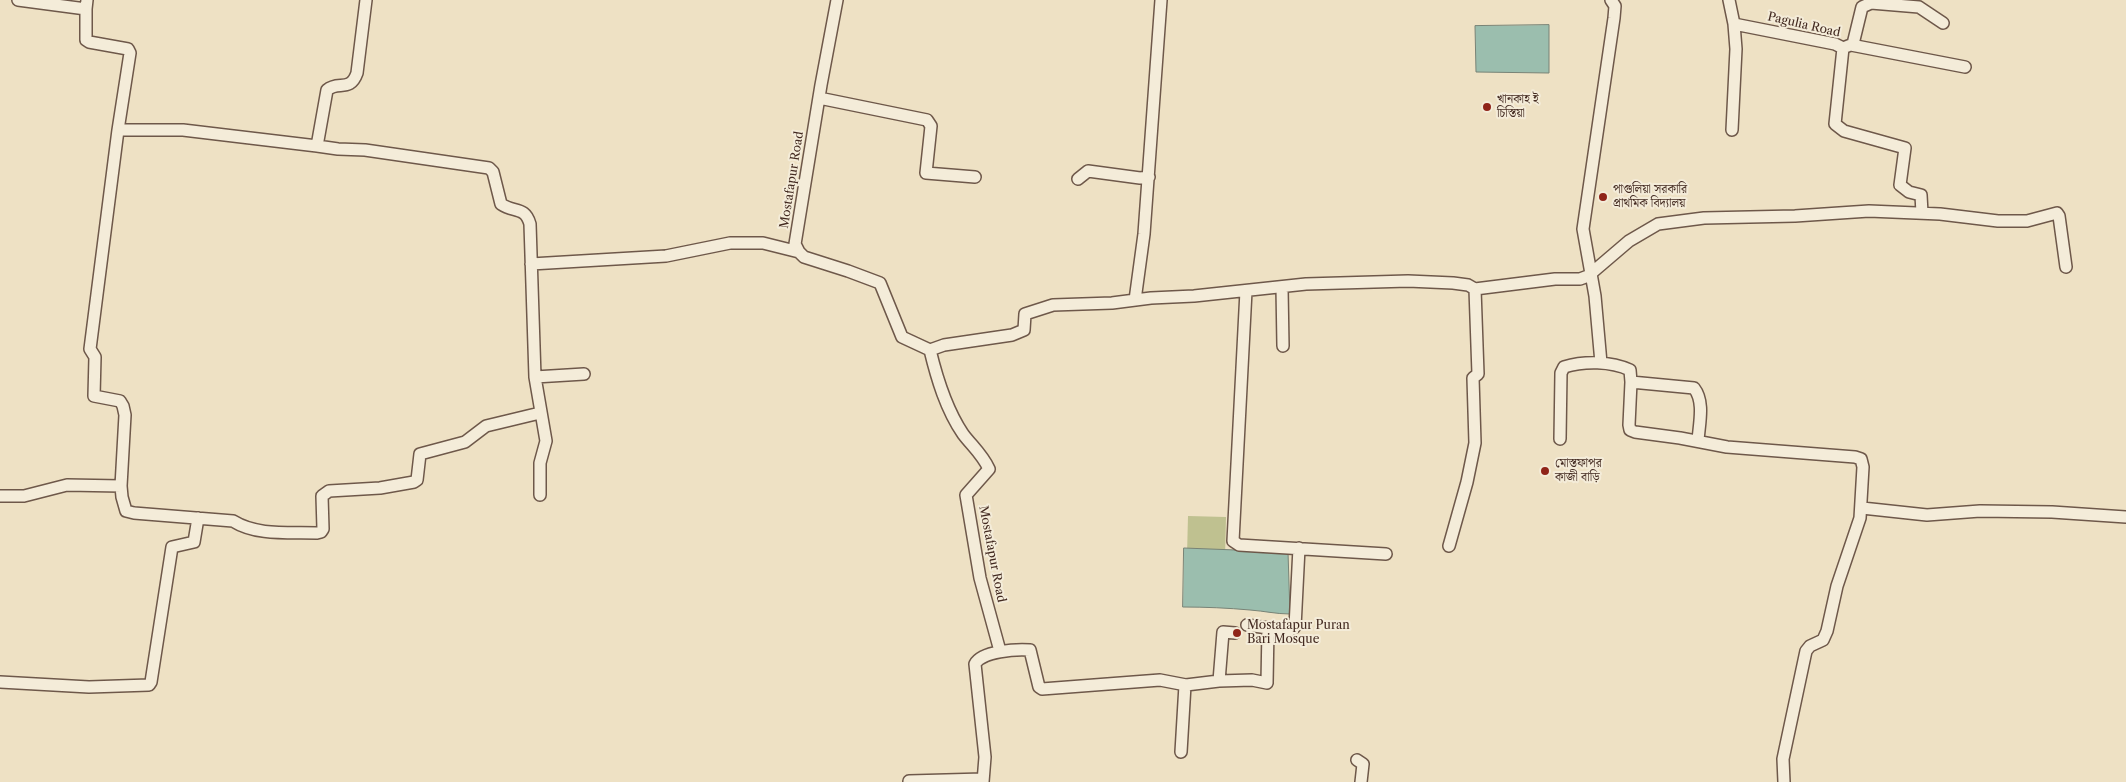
<!DOCTYPE html>
<meta charset="utf-8">
<style>
body{margin:0}
canvas{display:block;background:#eee1c4}
</style>
<canvas width="2126" height="782"></canvas>
<script>
const c = document.querySelector('canvas').getContext('2d');
c.lineJoin = 'round';
function paint(path, color) { c.fillStyle = color; c.fill(path, 'evenodd'); }
function stroke(path, color, width, dash) { c.strokeStyle = color; c.lineWidth = width; c.lineCap = dash ? 'butt' : 'round'; c.setLineDash(dash || []); c.stroke(path); }
function label(font, color, halo, rows, align = 'center') {
  c.font = font + ' "Libre Caslon Text","Noto Serif Bengali",serif'; c.lineWidth = 4; c.setLineDash([]); c.textBaseline = 'middle'; c.strokeStyle = halo; c.fillStyle = color; for (const [text, x, y, turn = 0] of rows) {
    c.save(); c.translate(x, y); c.rotate((+turn || 0) * Math.PI / 180); c.textAlign = isNaN(turn) ? turn : align; if (halo) c.strokeText(text, 0, 0); c.fillText(text, 0, 0); c.restore();
  }
}
paint(new Path2D(`
 M1188,516L1226,517L1225,558L1187,555Z`), '#bfc190');
const water = new Path2D(`
 M1549,25V73L1476,72L1475,26Z
 M1184,548L1288,552L1290,614C1276,614 1264,611 1250,610C1228,608 1206,607 1183,607Z`);
paint(water, '#9bbeae');
stroke(water, '#788376', 1);
const minor = new Path2D(`
 M18,0L86,9L87,0
 M837,0L821,85L795,244L799,252L804,257L848,271L880,283L902,337L930,350
 M1729,0L1734,24L1835,44L1843,48L1835,124L1844,131L1905,148L1900,185L1909,192L1921,195L1922,213
 M86,9V40L89,42L128,49L130,53L118,130L90,349L95,357L94,396L120,401L123,406L125,415L121,486
 M1851,45L1965,67
 M1843,48L1853,44L1862,7L1871,3L1919,7L1943,23
 M819,98L927,120L931,126L926,173L975,177
 M118,130H183L317,146L327,90C338,80 350,93 357,73L366,0
 M1732,130L1736,49L1734,24
 M317,146L338,149L365,150L489,168L493,172L501,204C514,213 525,206 530,224L535,377L546,441L540,463V495
 M1078,179L1088,171L1140,178L1149,177
 M531,264L666,256L730,243H763L799,252
 M1282,288L1283,346
 M1246,291L1233,541L1239,545L1386,554
 M1135,300L1144,234L1161,0
 M930,350L944,345L1012,335L1024,330L1025,314L1053,305L1112,303L1151,298L1194,296L1306,284L1408,281L1453,283L1468,285L1475,289L1555,279H1580L1588,276L1629,241L1658,224L1704,218L1795,216L1869,211L1940,214L1998,221H2027L2057,213L2059,216L2066,267
 M930,350C937,379 946,409 963,434C972,446 982,454 989,469L966,495L980,578L1000,651
 M1601,363L1595,296L1583,229L1614,18L1615,6L1611,0
 M535,377L584,374
 M1631,382L1694,388C1705,402 1699,424 1698,441
 M1560,439L1561,373L1564,367C1584,361 1611,361 1630,370L1631,382L1629,425L1630,430L1635,432L1680,438L1727,447L1855,457L1861,459L1863,467L1860,518L1837,586L1827,631L1823,640L1810,646L1806,651L1783,759L1784,782
 M0,496H24L67,485L121,486L122,497L126,511L134,513L233,521C257,536 289,532 317,533L321,532L323,529L322,496L329,491L380,488L414,482L417,480L420,454L465,442L486,426L540,413
 M1862,508L1927,515L1980,511L2052,512L2126,517
 M1449,546L1467,482L1475,443L1473,378L1478,374L1475,289
 M1274,631H1289L1295,627L1299,548
 M1219,681L1252,680L1267,683L1268,628L1247,625
 M0,682L89,687L149,685L151,682L172,547L194,542L198,518
 M1181,752L1185,685
 M1357,760L1363,764L1361,782
 M909,781L983,779
 M983,782L985,757L975,664C982,651 1016,649 1030,650L1039,687L1042,689L1160,680L1186,685L1219,681L1223,632L1235,633`);
stroke(minor, '#6e584a', 14);
stroke(minor, '#f4ecd9', 11);
for (const [x, y, r, color] of [
 [1487,107,5,"#8f2418"],
 [1603,197,5,"#8f2418"],
 [1545,471,5,"#8f2418"],
 [1237,633,5,"#8f2418"]
]) { const dot = new Path2D(); dot.arc(x, y, r, 0, 2 * Math.PI); c.fillStyle = color; c.fill(dot); stroke(dot, '#f4ecd9', 2); }
label('12px', '#432a21', '#f4ecd9', [
 ["Pagulia Road",1804,25,13],
 ["Mostafapur Road",792,180,-81],
 ["Mostafapur Road",992,554,79]
]);
label('12px', '#432a21', '#f4ecd9', [
 ["খানকাহ ই",1497,100],
 ["চিস্তিয়া",1497,114],
 ["পাগুলিয়া সরকারি",1613,190],
 ["প্রাথমিক বিদ্যালয়",1613,204],
 ["মোস্তফাপুর",1555,464],
 ["কাজী বাড়ি",1555,478],
 ["Mostafapur Puran",1247,626],
 ["Bari Mosque",1247,640]
], 'left');
</script>
